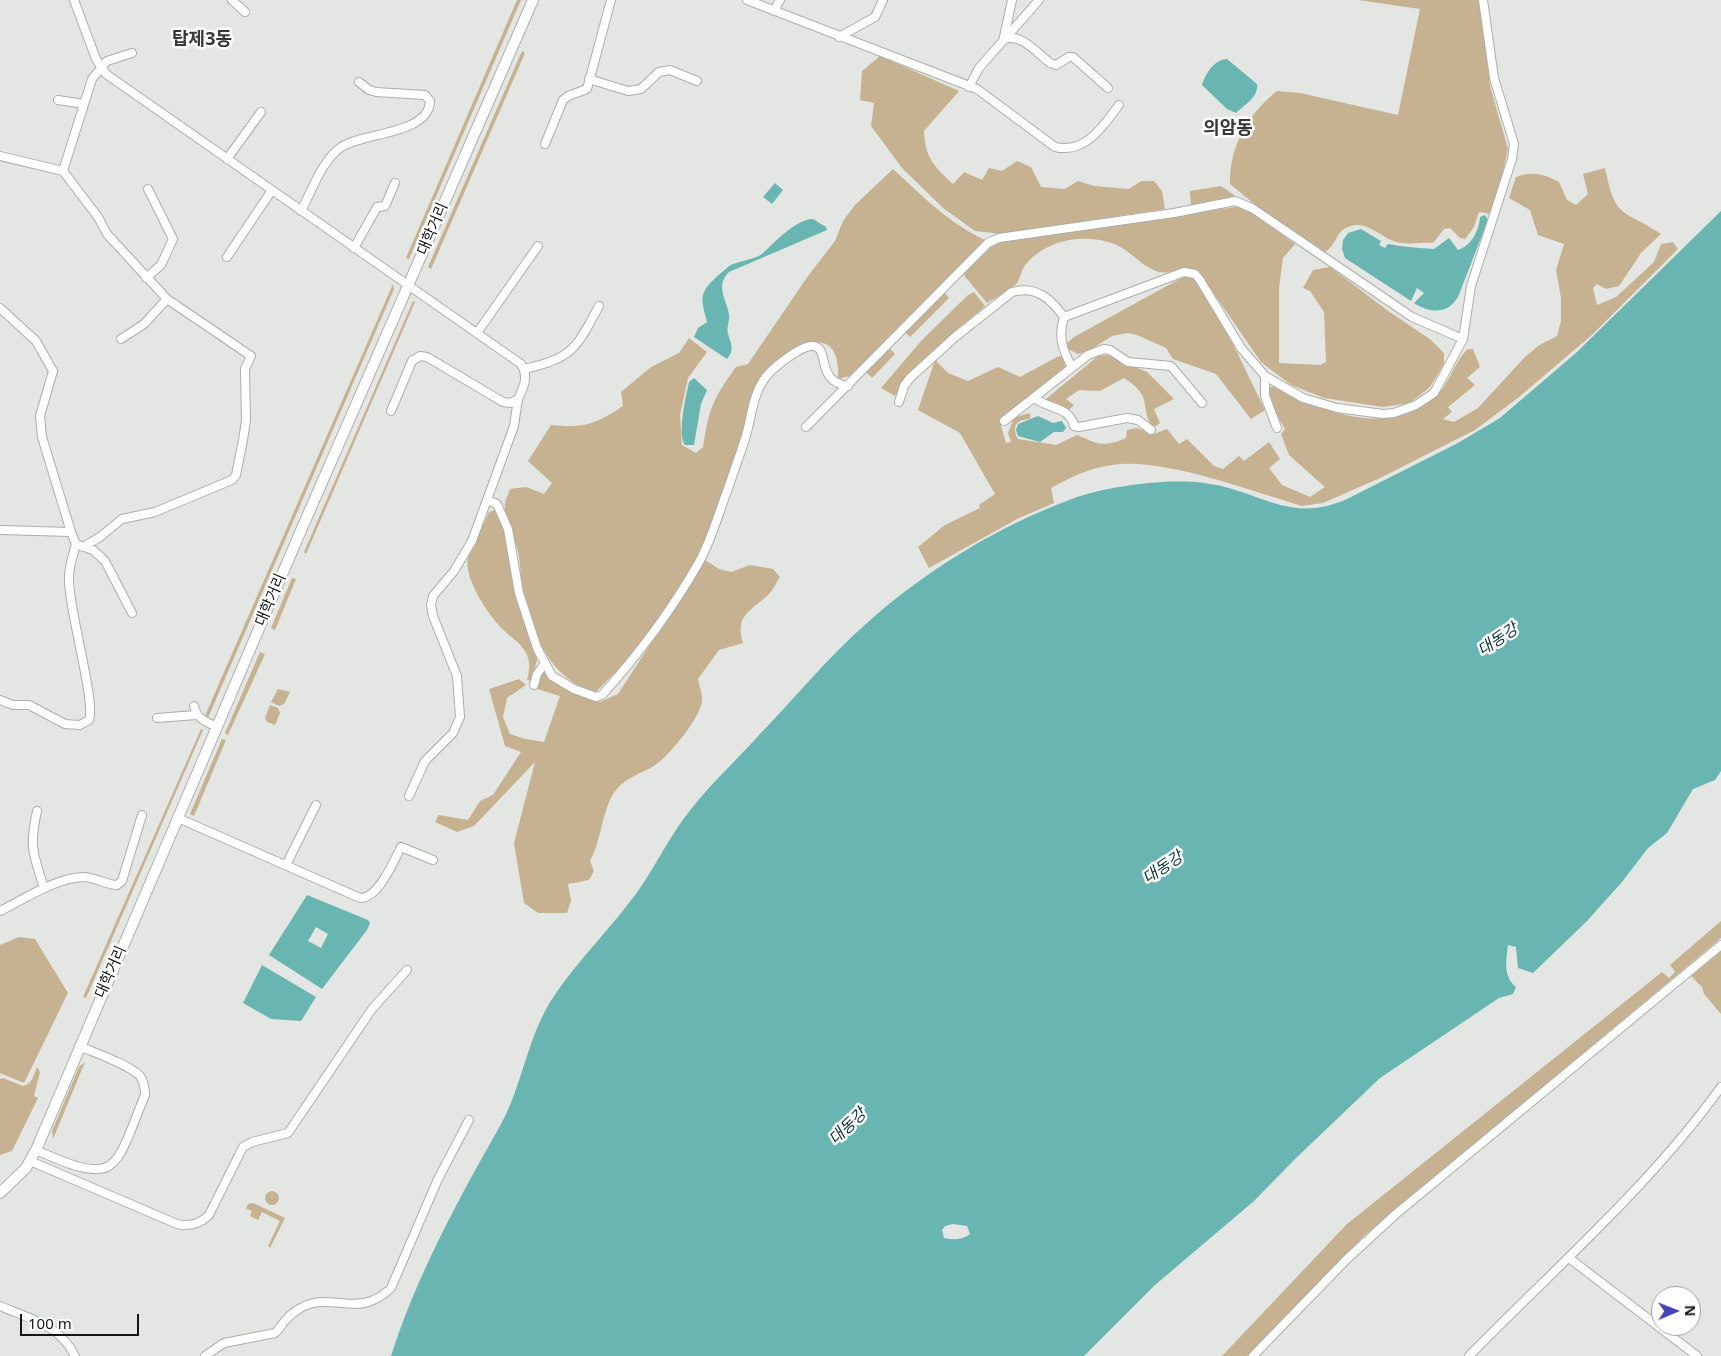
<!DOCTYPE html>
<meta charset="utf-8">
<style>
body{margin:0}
#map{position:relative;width:1721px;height:1356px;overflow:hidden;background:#e3e6e2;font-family:"Noto Sans",sans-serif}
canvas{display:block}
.north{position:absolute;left:1651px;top:1286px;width:50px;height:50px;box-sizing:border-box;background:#fff;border:1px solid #a1a2a1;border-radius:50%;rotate:89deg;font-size:14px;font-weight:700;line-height:20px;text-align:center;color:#151614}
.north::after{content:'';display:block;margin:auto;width:18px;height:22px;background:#4443b8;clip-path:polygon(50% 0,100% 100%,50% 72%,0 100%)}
.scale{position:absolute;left:20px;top:1314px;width:119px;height:22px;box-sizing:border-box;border:2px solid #151614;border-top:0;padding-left:6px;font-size:15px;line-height:18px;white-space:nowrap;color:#151614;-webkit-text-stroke:4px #fff;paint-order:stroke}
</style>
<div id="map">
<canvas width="1721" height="1356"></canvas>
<div class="north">N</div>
<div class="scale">100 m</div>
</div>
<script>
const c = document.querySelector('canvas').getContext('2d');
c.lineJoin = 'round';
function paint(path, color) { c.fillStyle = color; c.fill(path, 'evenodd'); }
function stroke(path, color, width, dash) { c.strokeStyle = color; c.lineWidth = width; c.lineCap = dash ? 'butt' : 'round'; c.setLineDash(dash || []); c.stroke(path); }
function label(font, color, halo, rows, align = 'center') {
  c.font = font + ' "Noto Sans","Noto Sans KR",sans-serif'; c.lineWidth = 5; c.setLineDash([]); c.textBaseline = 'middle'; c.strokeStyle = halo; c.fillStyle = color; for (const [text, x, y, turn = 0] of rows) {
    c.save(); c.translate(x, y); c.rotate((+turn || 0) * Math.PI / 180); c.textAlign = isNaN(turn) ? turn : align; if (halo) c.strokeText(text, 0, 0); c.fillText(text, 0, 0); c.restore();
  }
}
paint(new Path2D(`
 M517,0H521L409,259L406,258Z
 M1358,0H1480L1490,86L1508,149L1501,181L1491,214L1479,212L1474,227L1465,239L1460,238L1450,228L1444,229L1433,243C1420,242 1403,246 1391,240C1377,234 1365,220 1348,227C1336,231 1336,246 1325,252L1259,208L1230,184C1229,147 1248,114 1277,91L1300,93L1398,115L1420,9Z
 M522,51L525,53L431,269L428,267Z
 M880,56L959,91L924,131C925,158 934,166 953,184L964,172L982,180L989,168L1002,171L1017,161L1031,167L1041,187L1065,189L1078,181L1094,186L1129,189L1141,181H1154L1162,191L1165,209L1001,234L975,231L943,208L902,168L871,126L874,103L860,100L862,71Z
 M1605,168C1616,221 1621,207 1661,234L1641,253L1619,286L1606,289L1597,284L1593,288L1597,305L1616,297L1654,262L1661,244L1673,242L1678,249L1593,334L1519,397L1475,430L1380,478L1323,503L1302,506C1251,491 1162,457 1112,465C1089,468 1071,477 1051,488L1054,503L1017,519L929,568L918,547L945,525L980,508L979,505L995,494L960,433L918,410L935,360L948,373L968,381L998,367L1020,377L1059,356L1064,358L1065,369L1003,418L1001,426L1006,443L1011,442L1008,433L1014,418L1029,413L1031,416L1029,419C1015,420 1012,427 1018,439L1056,445L1077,435C1099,444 1102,448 1126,438L1127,430L1137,428L1154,434L1167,429L1179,444L1187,439L1214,466L1223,469L1239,456L1244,461L1269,442L1280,459L1269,468L1282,485L1310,497L1325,487L1289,455L1281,434L1285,429C1277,416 1267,402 1269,387L1275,386C1320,412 1392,439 1436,396C1451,382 1454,361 1468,349H1473L1480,367L1467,378L1475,385L1448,407L1452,412L1443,419L1454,422L1478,408L1524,358L1538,346L1557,336L1561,321V298L1556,270L1564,244L1538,235L1530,210L1509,198L1516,177C1532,171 1544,174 1559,182L1567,200L1576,205L1588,194L1583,174Z
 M893,169C921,195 950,224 985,240L850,376L838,379C842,312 780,352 759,381C748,397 747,421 742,439C736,458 728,477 722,496C714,518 706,543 695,563C681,586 665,611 649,633C635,654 614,673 596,692C551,681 533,635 523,593C520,580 521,565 518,551C515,540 503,514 505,504C505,499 509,494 510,489L526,487L544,494L552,483L528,461L551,425C585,428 594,425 623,406L621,392L651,367L679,353L689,338L707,352L688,378L680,415L682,445L696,453L703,447C709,408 713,399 736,367L748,364L808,276L835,241L843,221L855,205Z
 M1221,186L1234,195L1232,198L1191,207L1190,191Z
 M1242,206L1295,244L1283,258L1279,288V363L1320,365L1326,362L1324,312L1310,291L1303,288L1313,270L1330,267L1387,310L1431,340L1444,353V364L1430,387L1410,403L1383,407L1324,398L1291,385L1261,362L1199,272C1180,262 1174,275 1159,272C1141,267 1131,250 1114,244C1085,233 1047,239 1026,264C1021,269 1021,279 1016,284C1008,292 996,297 987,303L963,274L998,241Z
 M1185,276L1192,277L1198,283L1231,340L1265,410L1251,419L1216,374L1173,359L1166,348L1137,335L1128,333L1112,336L1088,351L1078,354L1068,349L1066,344L1074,337Z
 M393,284L394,289L207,720L204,718Z
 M974,292L985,306C953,334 918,360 895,396L881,388L922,340L968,295Z
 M945,293L949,298L910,337L905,332Z
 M413,301L415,302L306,554L304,552Z
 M889,348L895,354L872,378L866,372Z
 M1107,355L1147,372L1174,399L1154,409L1160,423L1153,428C1138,405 1155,398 1124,378L1100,391L1079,390L1066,399L1074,405L1069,410L1047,403L1046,399L1098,356Z
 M497,509L507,530L537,660L531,681L527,680C537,647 512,642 495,621C484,607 464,577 468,558C472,543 483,527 489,512Z
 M705,560L719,569L731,572L750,565L773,569L780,577C776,583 773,591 767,596C749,612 735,616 743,643L719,650L698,679C699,685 703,695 702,701C700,718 671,753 658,763C645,773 627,776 616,790C603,805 601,842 590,861L594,871L589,880L568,884L571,901L567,913H538L524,903L514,843L535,762L474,826L457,832L435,822L439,815L468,820L480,801L493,795L521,752L505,746L489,689L519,679L526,685L507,698L503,717L510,734L525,739L544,742L560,696L537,689L538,680L546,670L574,692L600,702L618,694Z
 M292,578L296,579L275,630L271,628Z
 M260,652L265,654L228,735L225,733Z
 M278,689L290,692L284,704L279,706L271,702Z
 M270,705L278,708L280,713L275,725L267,722L265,718Z
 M201,729L203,730L86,998L83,997Z
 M222,739L226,740L194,816L190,814Z
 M1721,921V938L1364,1236L1247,1356H1222L1347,1224L1662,972L1669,978L1675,972L1670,965Z
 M19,937L35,939L68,993L24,1083L0,1073V945Z
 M1721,951V1014L1704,994L1702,987L1691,976Z
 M85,1062L53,1139L52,1131L79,1067Z
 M37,1067L40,1072L34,1096L38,1098L12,1151L0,1155V1079L3,1078L23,1086C32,1084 34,1075 37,1067Z
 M265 1198a7 7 0 1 1 14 0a7 7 0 1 1-14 0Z
 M253,1203L285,1218L270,1248L268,1246L280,1221L262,1212L258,1220L250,1216L252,1211L246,1209L248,1204Z`), '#c6b191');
paint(new Path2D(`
 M1227,59L1257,84C1259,97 1244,105 1236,113L1227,109L1202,85C1205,74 1215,59 1227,59Z
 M775,183L783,190L772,204L763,197Z
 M1721,211V771L1715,780L1693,789L1667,833L1648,848L1622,882L1587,921L1533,973L1518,968L1516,947L1508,945C1506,961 1503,976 1516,987L1513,994L1499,998L1380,1078L1294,1160L1254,1201L1155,1285L1084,1356H391C417,1275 458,1200 500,1126C523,1085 527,1036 554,996C579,959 612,927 638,891C657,864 671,833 692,808C712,782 737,760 759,735C795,698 828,657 867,623C925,571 998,526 1072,499C1106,486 1169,478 1204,483C1261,490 1288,525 1347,499L1458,443L1500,418L1577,352ZM953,1224L967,1226L970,1234C963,1240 952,1240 944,1238L942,1230L945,1226Z
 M1485,215L1488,220L1458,297C1447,315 1430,313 1414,303L1424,293L1417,288L1411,301L1345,258L1342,249L1343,240L1348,233L1361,229L1381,241L1379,245L1385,248L1388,244C1404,247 1419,248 1434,249L1449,238L1458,250C1471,246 1479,231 1480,217Z
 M813,219L826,227L827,230L729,272C715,286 726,298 729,314C730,321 726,328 728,334C731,344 735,349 727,359L694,337L698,328L707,322C705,313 700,301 704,292C709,282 720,274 728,267C734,261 754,261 763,253C775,242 796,219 813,219Z
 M694,378L707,390L701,404L694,445H685C677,434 686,396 689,382Z
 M1038,416L1053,423L1062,421L1066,428L1063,432H1054L1040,442L1018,436L1016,430L1018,424Z
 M307,895L368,920L370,923L367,930L322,989L269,955ZM316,927L328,934L321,948L308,941Z
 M262,965L316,997L301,1021L271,1019L243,1003Z`), '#69b5b2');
const minor = new Path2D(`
 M74,0L96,59L106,74L521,364C529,376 524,387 518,399L511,403L503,402L427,357L420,356L412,361L391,411
 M232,0L245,12
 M747,0L977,89L1055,147C1086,154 1103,126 1119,105
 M774,11L780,0
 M839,37L875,17L883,0
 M1004,37L1012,0
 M1004,39C1021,33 1036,52 1050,63L1056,65L1069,57H1073L1108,88
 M589,79L628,91L641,89L659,72L670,70L697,81
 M969,87L979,68L1039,0
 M58,100L84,104
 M545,144L563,100L568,96L587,89L611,0
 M0,156L63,171L98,217L107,234L167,299L251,356L245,369L246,420L243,440L236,475L232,480L155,512L122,519L100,537L83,547
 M227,159L261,112
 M63,171L92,79L107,61L132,53
 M301,211C312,191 321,162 340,148C362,132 429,135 430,101L425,95L376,92L369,90L359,82
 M354,248L377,207L385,206L395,183
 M227,257L272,190
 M146,278L161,265L173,239L148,189
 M0,308L36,341L53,371L40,416L42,437L71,532L76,544L93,550L105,561L132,613
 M1064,317C1058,335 1062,350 1072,367
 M477,333L538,246
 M121,339L144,324L167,299
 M524,369C573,359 577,347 599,306
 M1265,376V396L1277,428
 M1034,398C1049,409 1070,407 1074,426L1079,427L1127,418L1138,420L1151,430
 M899,402L904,386L910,378L955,337L1012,292C1036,285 1051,299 1064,317L1184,272L1195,274L1200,280L1241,348L1265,376L1303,398L1337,408L1383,414L1394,413L1416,405L1434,393L1463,339L1471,286L1512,159L1514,144L1494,78L1483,0
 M1004,421L1088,355L1104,349L1110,350L1128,362L1171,366L1202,403
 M806,427L988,243L999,238L1174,213L1235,201L1252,208L1412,317L1463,339
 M487,500L497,504L508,529L519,593L537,648L552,676L574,689L596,697L602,695C639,654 671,611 698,564C712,540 719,511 729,486C734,470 740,455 745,439C751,420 752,398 763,381C769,370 799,347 811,346C832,345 813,381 848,386
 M0,530L71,532
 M534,685L537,674L545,663
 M0,700L13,705H29L65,724L80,725L89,720C96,703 69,610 69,581C68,568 73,556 76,544
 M194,706C197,719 205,721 217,727
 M157,718L196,715
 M409,796L425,761L453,733L460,717L457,676L433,616L431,605L433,596L454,571L472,541L514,426L518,399
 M37,811C29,848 33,853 44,888
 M178,818L360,898C378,899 394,861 401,847L433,860
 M286,865L316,805
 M0,911C24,899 56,878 83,877C95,877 106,885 117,885L122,881L142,815
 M36,1150C120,1188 114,1170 145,1095C145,1089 144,1082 140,1076C128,1064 95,1053 79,1046
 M30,1161L177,1224C190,1227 200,1224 209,1215L243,1147L252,1142L288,1133L372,1009L407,970
 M1569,1258L1697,1356
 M0,1306C30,1319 60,1325 75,1356
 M205,1356L224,1343L275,1333C281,1327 286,1318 293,1313C328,1285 355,1323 391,1288L438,1179L469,1120
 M1253,1356L1347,1259L1396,1214L1721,945
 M1469,1356C1554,1269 1649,1187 1721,1087`);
const major = new Path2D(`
 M0,1193L26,1168L36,1150L299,535L533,0`);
stroke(minor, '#abaeaa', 10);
stroke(major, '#abaeaa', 12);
stroke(minor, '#fff', 8);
stroke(major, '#fff', 10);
label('15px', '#151614', '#fff', [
 ["대학거리",433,229,-67],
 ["대학거리",271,600,-67],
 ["대학거리",111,972,-66]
]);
label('italic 16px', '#0b3231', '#fff', [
 ["대동강",1498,640,-34],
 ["대동강",1163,868,-34],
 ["대동강",848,1127,-44]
]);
label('bold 18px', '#363935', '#fff', [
 ["탑제3동",202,40],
 ["의암동",1228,129]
]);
</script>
